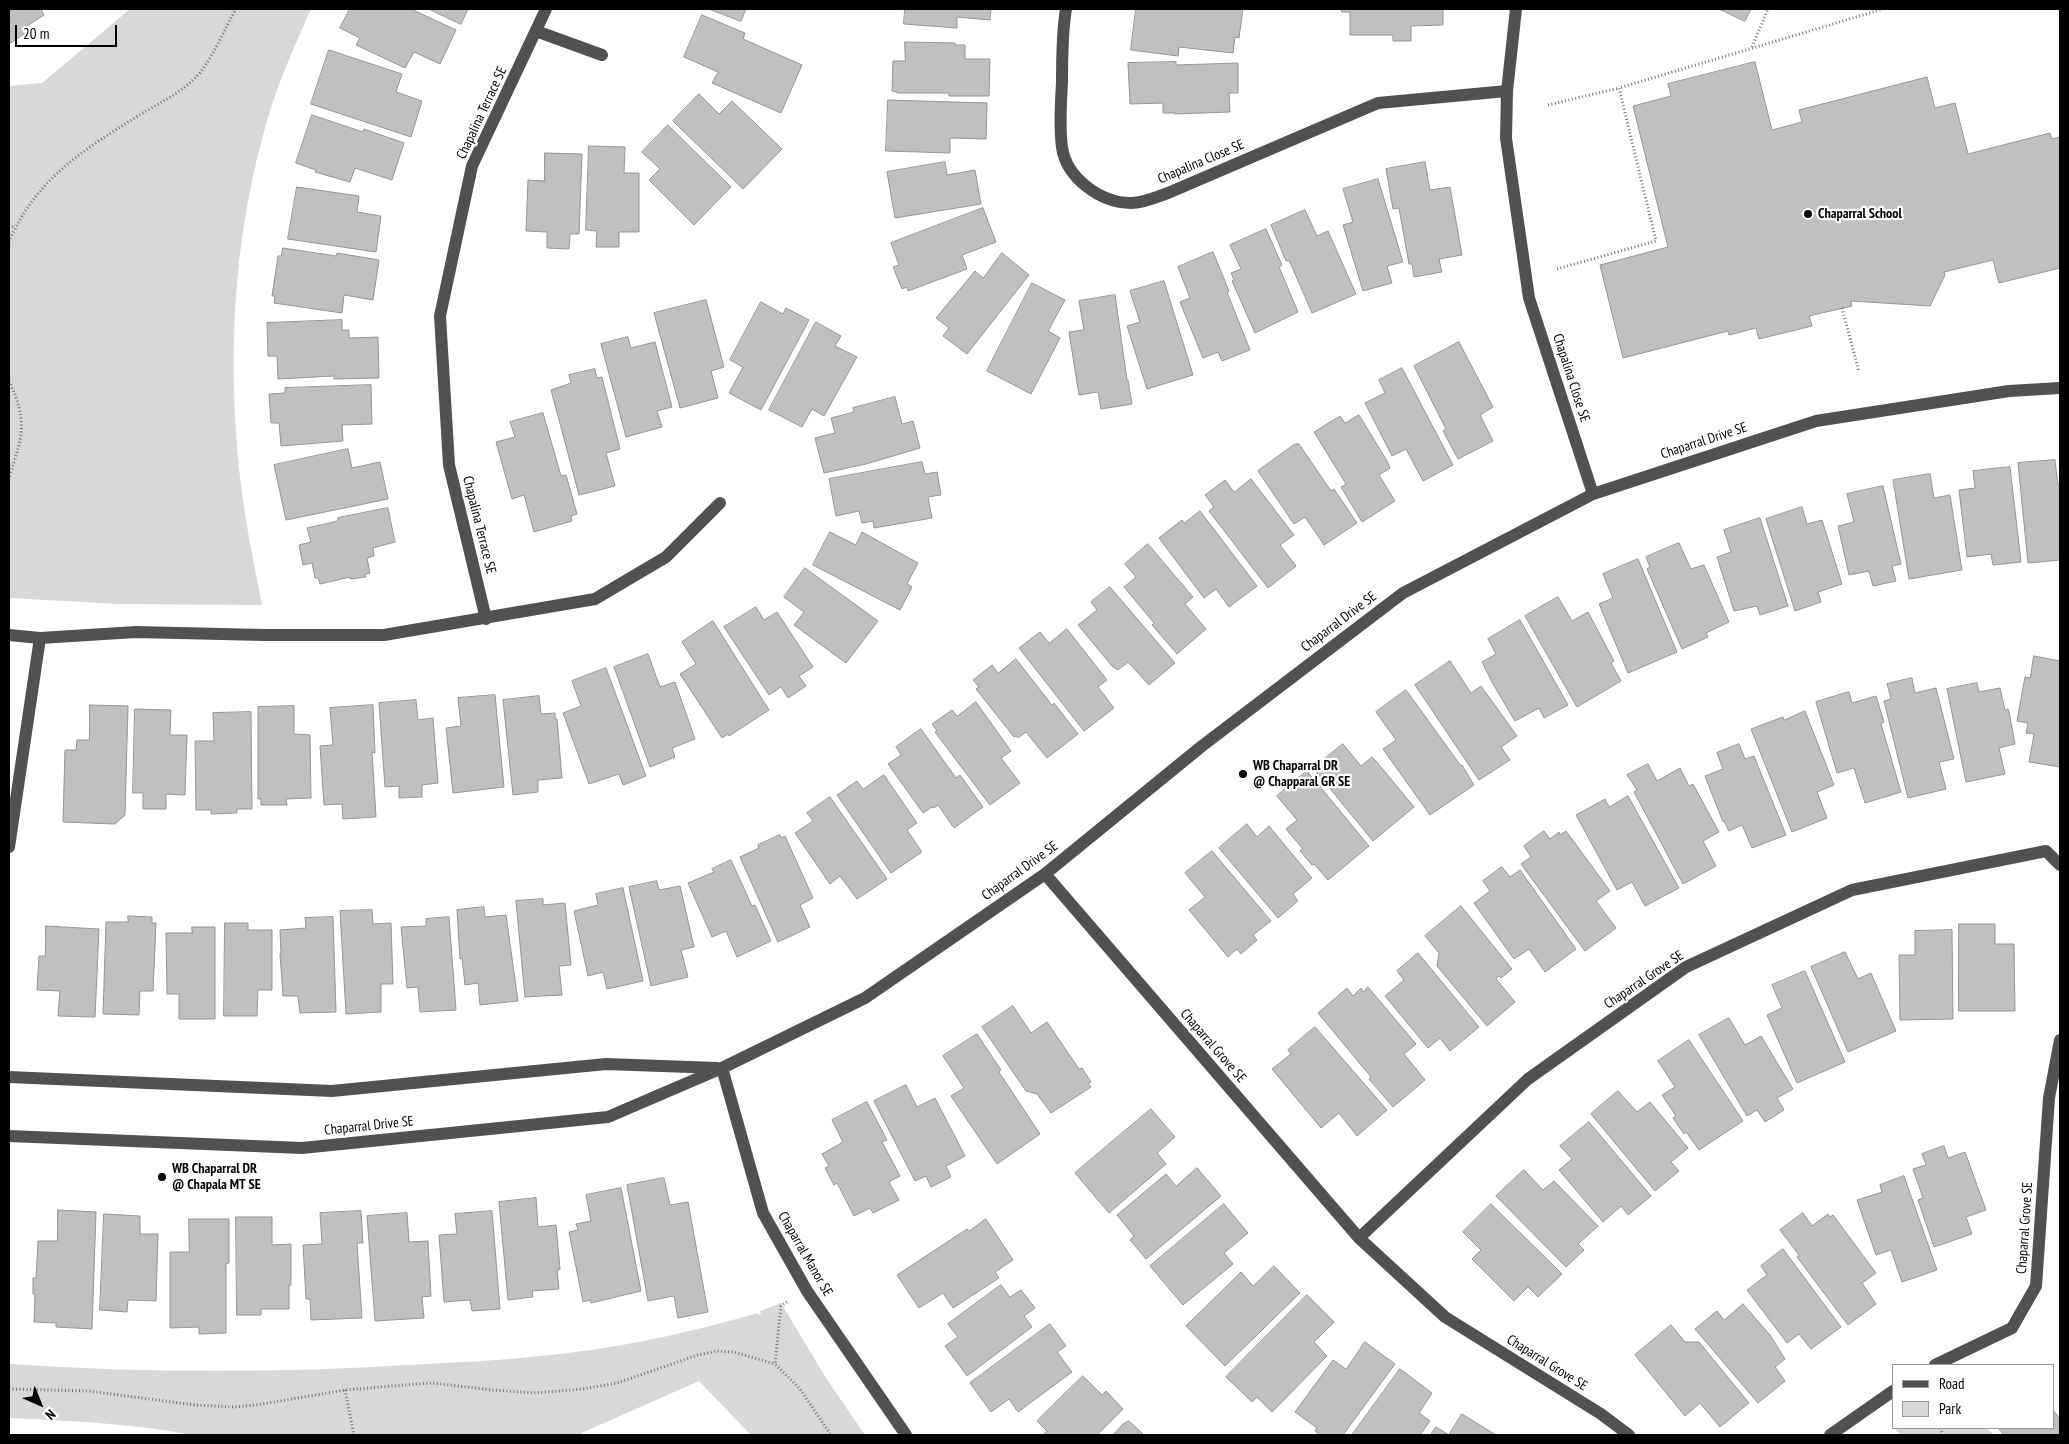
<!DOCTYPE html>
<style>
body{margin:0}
#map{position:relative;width:2069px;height:1444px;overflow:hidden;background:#fff;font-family:"PT Sans Narrow",sans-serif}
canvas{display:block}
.frame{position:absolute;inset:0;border:10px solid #000;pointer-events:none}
.legend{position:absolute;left:1892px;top:1364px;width:162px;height:65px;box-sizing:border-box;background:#fff;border:1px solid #999;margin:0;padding:6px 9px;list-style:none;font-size:15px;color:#000}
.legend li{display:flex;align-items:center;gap:10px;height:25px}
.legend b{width:25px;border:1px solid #999}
.north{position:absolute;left:15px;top:1379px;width:50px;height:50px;-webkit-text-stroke:4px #fff;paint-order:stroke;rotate:136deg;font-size:14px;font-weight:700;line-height:20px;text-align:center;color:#000}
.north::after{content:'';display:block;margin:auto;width:18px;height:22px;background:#000;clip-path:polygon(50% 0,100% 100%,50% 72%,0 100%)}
.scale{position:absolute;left:15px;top:25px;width:102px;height:22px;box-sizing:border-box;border:2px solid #000;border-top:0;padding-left:6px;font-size:15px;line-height:18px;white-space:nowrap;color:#000;-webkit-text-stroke:4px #fff;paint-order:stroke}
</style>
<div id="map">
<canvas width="2069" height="1444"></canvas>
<div class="frame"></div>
<ul class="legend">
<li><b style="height:6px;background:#515151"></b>Road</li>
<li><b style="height:14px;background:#d8d8d8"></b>Park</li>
</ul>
<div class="north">N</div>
<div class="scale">20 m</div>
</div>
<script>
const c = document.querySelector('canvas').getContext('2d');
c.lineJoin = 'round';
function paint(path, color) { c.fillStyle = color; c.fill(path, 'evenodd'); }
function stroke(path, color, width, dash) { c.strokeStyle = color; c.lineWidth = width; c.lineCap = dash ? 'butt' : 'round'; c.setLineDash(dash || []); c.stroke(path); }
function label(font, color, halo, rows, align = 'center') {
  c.font = font + ' "PT Sans Narrow",sans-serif'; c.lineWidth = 4.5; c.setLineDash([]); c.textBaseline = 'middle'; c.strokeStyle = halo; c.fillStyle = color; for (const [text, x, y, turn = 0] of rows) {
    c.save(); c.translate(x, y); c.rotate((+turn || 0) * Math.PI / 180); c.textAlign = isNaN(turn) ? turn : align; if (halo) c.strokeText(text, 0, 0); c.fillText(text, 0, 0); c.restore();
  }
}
paint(new Path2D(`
 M130,9H311C296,43 280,78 269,114C232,236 226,367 242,493C247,531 255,568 262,605L119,604L9,598V86L42,83Z
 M781,1303L826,1378L865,1435H751L699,1381L577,1435H192C132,1423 70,1421 9,1418V1364C130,1372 251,1373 372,1367C440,1363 509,1361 576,1352C638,1344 698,1330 758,1313L759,1315L761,1314L760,1311Z
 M1894,1428H1987L1994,1435H1901Z`), '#d8d8d8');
const building = new Path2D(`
 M9,9H41L44,15L24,28L27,32L9,44Z
 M350,9H411L456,30L440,64L414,52L405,68L356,45L360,38L340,28Z
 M429,9H468L461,24Z
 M709,9H746L741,21Z
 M905,9H991L990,20L957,17V28L904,24Z
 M1136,9H1243L1239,38L1235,37L1233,53L1179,47L1178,56L1131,50Z
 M1342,9H1443V25L1411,26V41H1393V35H1350V12H1342Z
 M1719,9H1751L1745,21Z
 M702,15L745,33L743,39L802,65L781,113L712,83L718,72L684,57Z
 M905,42L955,43V45H965V59H990L989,96H949V93H897V92L892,91L893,61H905Z
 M329,50L402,74L396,92L422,101L411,137L311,104Z
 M1176,62V65L1238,63V93H1229L1230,112L1175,114V113H1163V103L1130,104L1128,63Z
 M1755,62L1772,130L1802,122L1799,110L1927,77L1935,108L1955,103L1968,154L2050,133L2052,139L2060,137V268L1999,283L1993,260L1944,272L1945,275L1930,306L1851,301L1852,306L1809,316L1812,326L1759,339L1756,328L1729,335L1728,331L1623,358L1600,265L1668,247L1633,106L1671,96L1668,84Z
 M699,94L719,114L732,101L782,149L743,189L673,121Z
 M888,100L987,103L986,139L950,138V153L886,151Z
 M312,115L363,132L364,129L404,143L392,180L355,168L350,182L315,172L316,170L296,163Z
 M668,125L731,187L694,225L649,180L660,169L642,152Z
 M589,146L625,147L624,173H639V232H619V247H596L597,231L586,230Z
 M545,153L582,154L579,234H570L569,249L547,248V232L526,231L528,180L544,181Z
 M945,162L947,175L975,170L981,204L895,218L887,172Z
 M1425,162L1430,190L1450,187L1462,255L1439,259L1442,272L1414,277L1412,264H1409L1399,208L1393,209L1386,169Z
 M1378,179L1403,262L1387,266L1392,283L1363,291L1343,225L1353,222L1343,189Z
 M297,187L359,196L357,212L381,216L376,252L288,239Z
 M983,208L996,242L962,255L967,269L908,291L907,287L902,289L893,267L899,265L891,243Z
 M1305,210L1317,236L1328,231L1356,294L1312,313L1289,260L1286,261L1271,225Z
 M1266,229L1282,265L1279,267L1298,312L1255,333L1232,281L1234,280L1231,273L1241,269L1230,245Z
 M283,248L336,256L337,253L379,260L373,300L344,295L342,313L274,303L275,296H272L278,256H281Z
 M1213,252L1229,291L1227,292L1250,350L1222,361L1218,352L1203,358L1180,302L1190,298L1178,267Z
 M1002,253L1029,275L967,354L943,336L949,328L936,318L975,271L983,278Z
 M1164,281L1193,375L1147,389L1127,326L1140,322L1130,291Z
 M1032,283L1065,300L1048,331L1060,338L1031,394L987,371Z
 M1115,295L1127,380H1128L1132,404L1101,409L1098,392L1079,395L1069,332L1084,330L1079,301Z
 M706,300L724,367L711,371L718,398L680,408L654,313Z
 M761,302L783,314L786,308L809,320L761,410L729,393L743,367L730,360Z
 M342,320V330H349V338L378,337L379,378L334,379V376L278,379L277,356H268L267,323Z
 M816,322L841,336L835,346L857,357L824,416L812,409L802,427L769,410Z
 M628,337L631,348L655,342L672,407L657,411L662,427L626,437L601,344Z
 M1459,342L1493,407L1480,415L1493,441L1458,459L1443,431L1446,429L1414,366Z
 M1402,368L1453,465L1423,481L1406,449L1392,456L1365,403L1385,393L1379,380Z
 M595,369L597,378L602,377L620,449L606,453L615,486L579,495L551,390L571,383L569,375Z
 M371,385L372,424L342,425L343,441L281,446L279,423H271L269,394L285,393V388Z
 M895,397L902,424L913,421L920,448L866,464L824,473L815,438L835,433L831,418L854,412L853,408Z
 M543,413L561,476L566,475L577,514L571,516L572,521L534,532L524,495L512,499L496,442L515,437L510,422Z
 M1359,415L1387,461L1390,468L1379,475L1395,501L1362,522L1341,487L1346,484L1314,432L1340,416L1345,423Z
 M1295,444H1299L1331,491L1334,489L1357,523L1324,545L1305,517L1294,524L1258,471Z
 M348,449L352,468L380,462L388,499L286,520L274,465Z
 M2055,460L2058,485H2060V560L2028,563L2018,463Z
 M922,462L925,474L937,472L941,495L928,497L932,518L874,528L873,521L862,523L859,511L836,516L829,479Z
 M2010,467L2021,562L1993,565L1991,554L1967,557L1959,490L1975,488L1973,471Z
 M1930,474L1934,498L1950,495L1962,570L1909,579L1893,480Z
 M1251,479L1294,535L1280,545L1296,566L1268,588L1209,511L1214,507L1205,495L1225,480L1234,492Z
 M1883,486L1901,564L1892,566L1896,581L1873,586L1869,571L1849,575L1838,526L1854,522L1847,494Z
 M1802,507L1807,524L1822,520L1842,584L1818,592L1821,602L1795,611L1766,519Z
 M388,508L395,542L373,548L374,556L367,558L370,573L365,574L366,577L350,579V577L320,584L318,578H315L312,563L303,565L299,545L311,542L307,528L338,521V518Z
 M1200,511L1257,586L1229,607L1216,589L1204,598L1159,538L1182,520L1184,523Z
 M1760,518L1788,606L1760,615L1757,606L1734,611L1717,557L1731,552L1724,530Z
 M830,532L856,545L862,532L918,563L907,584L912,587L900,610L813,565Z
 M1679,543L1691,569L1704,565L1729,622L1706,633L1708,637L1682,649L1647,569L1650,567L1646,557Z
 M1148,544L1193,597L1185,604L1206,629L1177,654L1152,625L1154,623L1124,587L1136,577L1125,564Z
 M1638,559L1677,652L1628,673L1599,604L1613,598L1603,574Z
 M805,568L878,621L846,663L794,625L804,612L784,597Z
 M1110,587L1175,663L1149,685L1128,662L1118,670L1112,666L1078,625L1097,610L1091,602Z
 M1558,597L1572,621L1588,612L1614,661L1611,663L1621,681L1577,707L1525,616Z
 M756,607L764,620L777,612L813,667L799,676L806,686L788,698L781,687L769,695L724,627Z
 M1520,620L1568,705L1544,718L1539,708L1515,721L1493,684L1482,662L1496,654L1488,639Z
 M713,621L769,710L729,736L728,734L722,738L680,674L696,664L682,642Z
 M1067,629L1107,680L1098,687L1114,708L1084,731L1019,648L1040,632L1049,643Z
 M648,654L660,687L675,682L695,739L672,748L675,757L650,767L614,667Z
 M2034,656L2060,661V767L2029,762L2034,734L2026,733L2028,723L2017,721L2025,677L2030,678Z
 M1016,659L1052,705L1054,703L1078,734L1047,758L1026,732L1018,738L1016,736L1014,737L976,689L979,687L973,680L992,665L998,673Z
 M1450,661L1471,693L1481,686L1517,736L1501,747L1510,760L1479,780L1415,685Z
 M606,668L646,776L623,785L619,774L589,784L563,713L581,706L572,681Z
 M1912,678L1915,693L1936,688L1954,759L1939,762L1946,789L1908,798L1884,701L1891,699L1887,684Z
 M1977,683L1979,692L2000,688L2005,710L2008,709L2009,712L2015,744L1999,748L2005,774L1966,782L1947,689Z
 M1406,690L1461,766L1462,765L1474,785L1430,815L1383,749L1396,740L1376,712Z
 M1849,692L1852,703L1876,696L1884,722L1881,724L1901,792L1865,803L1854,768L1837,773L1816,702Z
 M495,695L504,787L453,793L446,728L461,726L458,698Z
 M539,696L541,714L555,713V719H557L562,778L538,780V792L513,795L503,700Z
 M416,700L418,720L433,718L438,783L422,785V797L399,798V786L385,787L379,703Z
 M976,702L1011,751L1001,758L1020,783L990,805L935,732L937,731L932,724L952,710L957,716Z
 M90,705L128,706L125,815L115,824L63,822L65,750H76L77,740H89Z
 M373,705L375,753L372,752L376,817L343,819L342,804L324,805L320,746L333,745L330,708Z
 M294,706V734L310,735L311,798L286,799L287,805H261V799H258V707Z
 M135,709L171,710L170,735H187L185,795L166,794V809H143V793H133Z
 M1805,711L1834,785L1817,792L1827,818L1792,832L1751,729L1783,717L1784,720Z
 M251,712L252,809H237V813L211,814V810H196L195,741H214L213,713Z
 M921,729L956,778L960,775L983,807L954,828L938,805L934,808L932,807L923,813L888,764L901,755L896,747Z
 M1343,744L1361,766L1372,757L1376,761L1414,807L1373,841L1313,768Z
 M1739,744L1745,759L1754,756L1786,835L1752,848L1742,825L1729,831L1724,821L1723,822L1705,776L1723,769L1717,753Z
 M1648,764L1657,781L1680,768L1689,786L1693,784L1719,832L1703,841L1716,866L1683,884L1634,792L1637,790L1627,775Z
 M1307,771L1369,846L1328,880L1314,864L1312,865L1300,851L1303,849L1286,829L1297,820L1277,796Z
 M884,775L917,823L907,830L922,852L891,873L837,795L857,781L863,789Z
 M1628,796L1679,888L1645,906L1632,882L1617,890L1576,815L1605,799L1609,807Z
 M830,797L887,879L857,899L840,876L830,884L795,833L813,821L807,813Z
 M1247,824L1257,837L1269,826L1312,878L1293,894L1298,901L1278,918L1219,848Z
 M1544,831L1550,839L1559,832L1560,835L1566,831L1610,891L1596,901L1616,928L1585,951L1521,864L1531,857L1524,846Z
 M780,835L781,838L785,836L813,898L800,905L810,927L778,942L740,857L759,848L758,845Z
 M1212,851L1271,921L1253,935L1257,940L1241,954L1237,949L1228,957L1189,910L1205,897L1185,873Z
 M731,860L752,906L755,905L771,941L737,957L726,931L712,937L688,883L714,872L712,869Z
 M1502,867L1510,877L1520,870L1576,949L1545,972L1529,949L1514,959L1474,903L1490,891L1483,881Z
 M657,881L659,890L680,886L694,947L681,950L688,977L651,986L629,887Z
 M623,888L643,981L607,989L603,972L588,976L574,911L598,905L596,894Z
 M543,899V905L565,903L571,965L559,966L562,995L525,997L516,901Z
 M1461,906L1512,969L1501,978L1499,976L1496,979L1515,1002L1487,1026L1437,966L1439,953L1425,936Z
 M484,907L485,917L506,915L518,1001L480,1005L478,983L465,985L462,958L460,959L457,910Z
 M372,910L373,924L391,923L393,984H381V1012L346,1014L340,911Z
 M128,916L152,917V923H156L153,991H140L139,1015L103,1014L106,922H128Z
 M333,917L336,1012L300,1013L298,996H283L280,954H281L280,930L306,928L305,918Z
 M449,917L456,1010L420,1012L418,987L407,988L401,927L426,926V919Z
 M225,923H248V930H272V990H258L257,1016H224Z
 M1959,924H1995V944H2014L2015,1011H1959Z
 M46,926L99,929L95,1017L58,1016L60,991L37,990L39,956H45Z
 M192,927H215V1019H179V994H167L166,933H192Z
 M1952,930L1953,1019L1900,1020L1899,955H1915V931Z
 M1845,952L1858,979L1871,973L1896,1031L1848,1052L1811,967Z
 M1418,953L1479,1027L1450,1051L1440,1038L1428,1048L1385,996L1404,980L1397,971Z
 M1805,971L1845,1062L1797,1083L1767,1015L1782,1008L1772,985Z
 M1368,987L1416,1044L1404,1054L1425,1080L1393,1107L1369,1079L1371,1077L1318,1013L1347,988L1353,996L1361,988L1363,992Z
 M1013,1006L1031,1033L1047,1022L1079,1069L1082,1068L1091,1082L1088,1083L1091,1087L1051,1113L1037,1094L1026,1091L982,1027Z
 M1729,1018L1745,1045L1761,1036L1793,1089L1777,1098L1784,1110L1765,1122L1757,1110L1747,1116L1699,1035Z
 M1315,1027L1387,1110L1357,1136L1339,1113L1321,1128L1272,1069L1291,1054L1288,1050Z
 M977,1034L1001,1070L999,1072L1040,1134L997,1164L951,1096L964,1088L943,1056Z
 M1689,1040L1743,1121L1699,1150L1686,1132L1684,1134L1673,1118L1676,1116L1662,1095L1675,1087L1658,1061Z
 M906,1085L917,1107L935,1098L965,1156L946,1166L951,1177L931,1187L926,1176L915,1181L874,1101Z
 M1618,1091L1637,1112L1650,1102L1688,1148L1671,1162L1679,1171L1655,1191L1591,1114Z
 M867,1102L887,1140L882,1142L900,1176L889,1182L899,1200L873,1213L870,1208L854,1216L837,1183L834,1185L825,1168L829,1166L822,1154L843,1142L832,1120Z
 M1151,1109L1175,1137L1157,1153L1166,1164L1109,1213L1075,1173Z
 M1589,1122L1651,1196L1628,1215L1621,1206L1603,1222L1559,1170L1572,1159L1560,1146Z
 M1944,1146L1948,1158L1965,1152L1986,1210L1966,1217L1972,1234L1934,1247L1918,1200L1923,1198L1913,1169L1926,1165L1922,1154Z
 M1197,1168L1221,1196L1146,1259L1130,1240L1134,1236L1117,1215L1166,1174L1176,1186Z
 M1524,1170L1543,1190L1554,1181L1598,1226L1578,1244L1584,1250L1566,1267L1496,1196Z
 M1904,1176L1937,1270L1902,1282L1891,1250L1876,1255L1857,1200L1882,1192L1880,1185Z
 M664,1178L670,1205L688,1202L708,1312L678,1318L674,1296L648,1301L627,1185Z
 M621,1188L641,1291L591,1303L590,1300L583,1302L569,1232L578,1230L576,1224L591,1221L586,1195Z
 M536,1198L538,1227L556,1225L560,1269L557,1270L559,1289L532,1291L533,1297L508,1300L499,1202Z
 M1224,1204L1248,1233L1224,1253L1233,1264L1183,1305L1150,1266Z
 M1491,1204L1562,1274L1538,1297L1528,1287L1514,1301L1472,1259L1481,1250L1463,1232Z
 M58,1210L96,1212L92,1329L56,1327V1323L34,1322L35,1294H33V1278H36L38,1241H57Z
 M361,1211L363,1243H357L362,1318L311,1320L310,1299H306L303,1245L322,1244L320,1213Z
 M492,1211L500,1309L472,1311L470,1300L444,1302L439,1235L457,1234L455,1214Z
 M407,1213L409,1242L428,1241L431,1296L422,1297L424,1318L375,1321L367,1216Z
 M1803,1213L1812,1226L1828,1214L1830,1217L1833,1215L1876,1273L1862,1283L1876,1304L1848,1325L1797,1257L1799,1255L1780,1230Z
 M104,1214L140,1216V1234H158L156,1301L128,1300L127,1312L100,1310Z
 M236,1217H272V1245L291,1244V1285H289V1309H261V1315H237Z
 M189,1219H229V1263L226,1264V1333L199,1334V1327L170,1328V1252H189Z
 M986,1219L1013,1260L995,1272L999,1278L953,1308L943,1293L919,1308L897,1275L967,1229L969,1231Z
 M1783,1249L1841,1327L1811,1349L1799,1334L1787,1343L1747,1290L1767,1275L1761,1266Z
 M1274,1266L1300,1293L1225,1366L1186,1326L1241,1272L1253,1286Z
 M1001,1285L1010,1297L1021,1290L1035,1308L1024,1316L1032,1327L967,1376L945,1346L958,1337L948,1324Z
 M1307,1295L1334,1322L1314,1342L1327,1356L1272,1412L1257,1397L1252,1402L1226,1377Z
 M1743,1304L1770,1335L1785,1359L1775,1367L1785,1381L1758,1403L1695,1329L1717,1311L1724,1320Z
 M1050,1324L1066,1346L1057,1352L1072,1372L1018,1412L1009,1399L991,1412L970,1383Z
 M1671,1325L1685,1342H1699L1749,1403L1720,1427L1700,1403L1685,1416L1635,1355Z
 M1365,1342L1395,1364L1343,1435H1321L1315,1431L1317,1428L1295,1412L1333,1360L1346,1369Z
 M1400,1369L1432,1393L1419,1413L1430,1421L1420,1435H1352Z
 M1083,1376L1102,1395L1106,1391L1123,1409L1097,1435H1043L1047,1431L1037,1421Z
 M2053,1410L2060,1419V1435H2004L1998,1428H2053Z
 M1462,1414L1496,1435H1449Z
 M1129,1421L1144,1435H1113L1123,1424Z
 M1436,1427L1449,1435H1431Z`);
paint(building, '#c0c0c0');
stroke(building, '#959595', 1);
stroke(new Path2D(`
 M1752,47L1768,9
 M1548,105L1619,88
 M9,225L15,228
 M9,242C36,178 85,149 141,114C160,103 180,93 195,78C209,66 226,26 236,9
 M1557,269L1656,241L1619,88L1883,9
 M1842,308L1859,372
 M9,381C28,422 23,436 9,477
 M787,1302L781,1306L775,1364L800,1389L831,1435
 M9,1389L89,1391L195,1405L234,1407L256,1405L345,1390L416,1384L433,1383L492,1390L534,1393L583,1389L617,1383L698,1355L717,1351L734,1352L775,1364
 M345,1390L354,1435
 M1940,1428L1943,1435`), '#737373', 3, [1, 2.5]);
stroke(new Path2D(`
 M1066,9C1062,32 1062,58 1062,82C1061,103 1059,126 1062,147C1066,178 1101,203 1131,203C1144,203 1157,197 1168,193L1378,103L1507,91
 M1516,9L1507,91L1506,138L1529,298L1593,494
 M536,31L602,55
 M486,619L449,465L440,316L472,166L546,9
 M9,635L40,638L136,632L264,635H384L595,599L666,557L720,503
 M9,847L40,638
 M1045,874L1359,1238L1445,1317L1601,1414L1629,1435
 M722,1068L763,1213L807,1291L906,1435
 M9,1077L332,1091L606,1064L717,1068
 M9,1136L302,1148L608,1117L722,1068L865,998L1045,874L1202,746L1403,593L1593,494L1816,421L2009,391L2060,388
 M1359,1238L1528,1079L1686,967L1852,890L2046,851L2060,865
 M1935,1365L2012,1328L2036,1286L2049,1098L2060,1040
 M1830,1435L1893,1391`), '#515151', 12);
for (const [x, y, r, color] of [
 [1808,214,5,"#000"],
 [1243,774,5,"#000"],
 [162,1177,5,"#000"]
]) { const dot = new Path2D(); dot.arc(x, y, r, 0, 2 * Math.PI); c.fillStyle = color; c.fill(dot); stroke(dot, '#fff', 2); }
label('14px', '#000', '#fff', [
 ["Chapalina Terrace SE",482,113,-65],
 ["Chapalina Close SE",1201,162,-23],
 ["Chapalina Close SE",1571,378,72],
 ["Chaparral Drive SE",1704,441,-18],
 ["Chapalina Terrace SE",479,525,76],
 ["Chaparral Drive SE",1339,622,-37],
 ["Chaparral Drive SE",1020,871,-36],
 ["Chaparral Grove SE",1644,980,-34],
 ["Chaparral Grove SE",1213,1046,49],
 ["Chaparral Drive SE",369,1126,-6],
 ["Chaparral Grove SE",2025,1228,-86],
 ["Chaparral Manor SE",805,1254,60],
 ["Chaparral Grove SE",1547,1363,32]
]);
label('bold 14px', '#000', '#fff', [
 ["Chaparral School",1818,214],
 ["WB Chaparral DR",1253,766],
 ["@ Chapparal GR SE",1253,782],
 ["WB Chaparral DR",172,1169],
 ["@ Chapala MT SE",172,1185]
], 'left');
</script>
